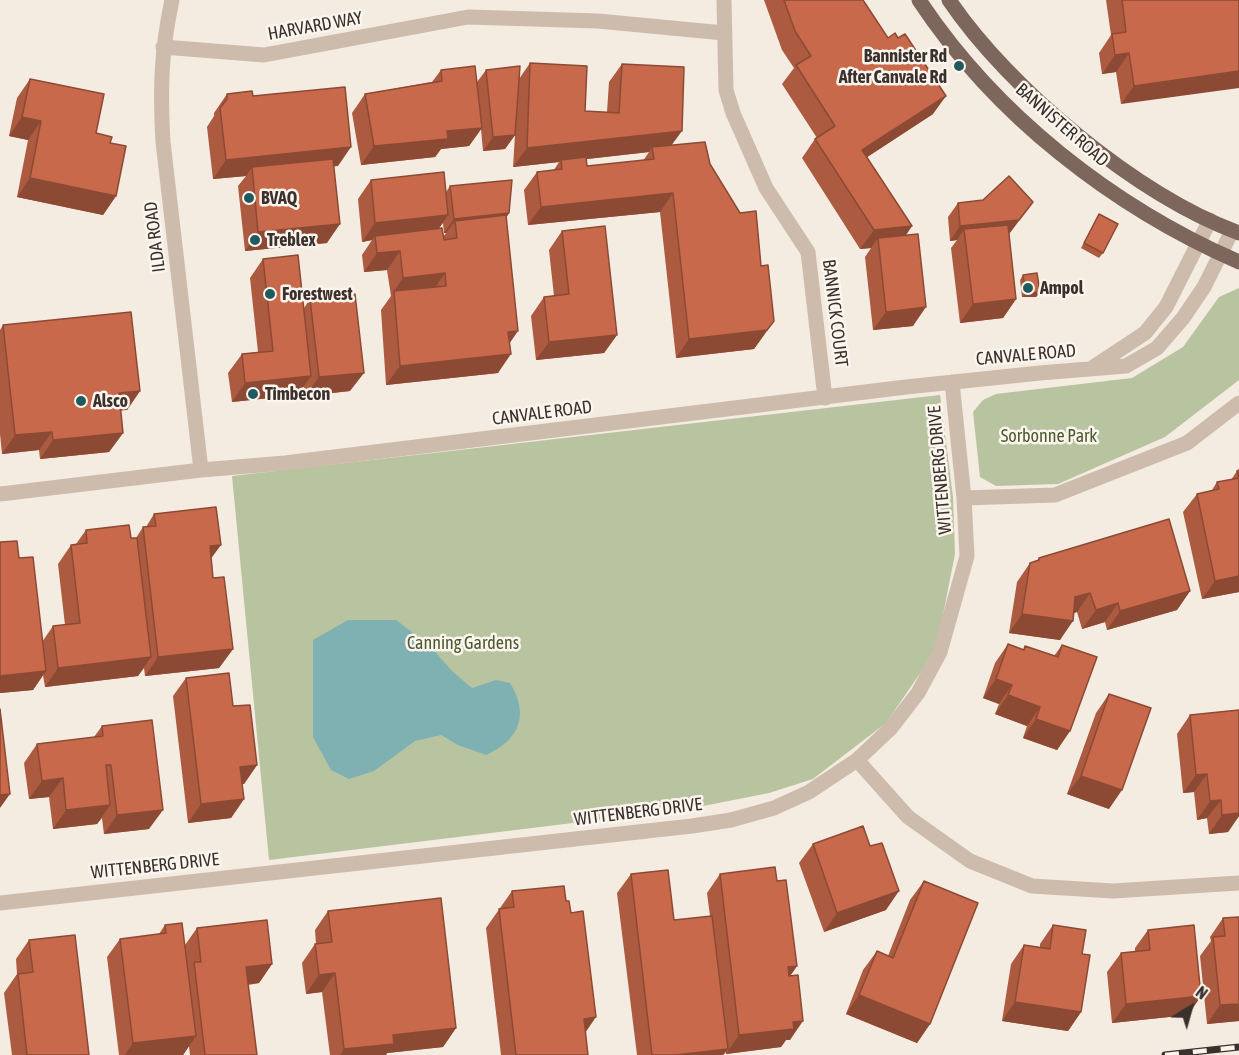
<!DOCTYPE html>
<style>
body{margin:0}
#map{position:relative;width:1239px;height:1055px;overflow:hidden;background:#f4ebe1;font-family:"Asap Condensed",sans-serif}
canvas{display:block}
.north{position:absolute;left:1161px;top:977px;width:60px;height:60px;-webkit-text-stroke:4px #fbf5ee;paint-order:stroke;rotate:37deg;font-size:16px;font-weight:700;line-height:24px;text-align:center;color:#3b302b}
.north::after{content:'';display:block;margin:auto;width:21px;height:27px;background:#3b302b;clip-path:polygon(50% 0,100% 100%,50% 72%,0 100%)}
</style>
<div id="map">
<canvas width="1239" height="1055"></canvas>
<div class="north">N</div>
</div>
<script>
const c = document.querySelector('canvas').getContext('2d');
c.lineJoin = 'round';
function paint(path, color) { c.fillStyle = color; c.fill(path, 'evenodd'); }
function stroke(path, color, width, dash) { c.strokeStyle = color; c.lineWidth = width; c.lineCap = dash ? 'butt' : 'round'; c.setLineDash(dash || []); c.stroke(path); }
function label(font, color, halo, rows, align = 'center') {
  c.font = font + ' "Asap Condensed",sans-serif'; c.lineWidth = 5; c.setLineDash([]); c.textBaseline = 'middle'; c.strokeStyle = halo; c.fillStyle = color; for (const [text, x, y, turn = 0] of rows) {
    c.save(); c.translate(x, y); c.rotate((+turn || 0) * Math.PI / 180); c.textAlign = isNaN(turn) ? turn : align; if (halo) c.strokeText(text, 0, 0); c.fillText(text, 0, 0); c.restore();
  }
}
paint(new Path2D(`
 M1239,288V380L1165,437L1058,484L996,486L980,477L973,412L983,400L996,394L1132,378L1183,347L1219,297Z
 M940,395L953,497L955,554L936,650L886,723L813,779L769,793L688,809L269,860L232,476Z`), '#b8c4a0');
paint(new Path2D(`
 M348,620H396L429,645L452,671L472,688L496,680L510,683C530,715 519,740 486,755L458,745L441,735L415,741L374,771L349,779L331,770L313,737V640Z`), '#7fb0b2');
stroke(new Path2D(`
 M172,0C161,51 160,90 163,142L201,470
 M724,0L726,90L733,113L766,188L808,252L825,398
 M163,47L264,55L468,17L598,21L724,33
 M1092,368L1145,333L1166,307L1210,220
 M0,494L201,470L285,463L906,387L1040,373L1126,366L1157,348L1183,318L1204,287L1232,231
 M964,498L1055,495L1187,443L1239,403
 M857,760L908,817L970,861L1032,886L1113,891L1239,883
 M0,903L692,826L731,820L774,808L809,792L857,760L891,728L918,693L940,652L967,556L964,498L952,382`), '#cdbbac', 15);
stroke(new Path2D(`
 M919,0C995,115 1113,207 1239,262
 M949,0C1010,90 1137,195 1239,233`), '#7d675c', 15);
const rail = new Path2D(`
 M1165,1055L1239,1047`);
stroke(rail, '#3b302b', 7);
stroke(rail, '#fbf5ee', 4.5, [14]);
paint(new Path2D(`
 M764,0H863L933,114L867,157L912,226L906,235L913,326L873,330L865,257L871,248L860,249L802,158L815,139L817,138L782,84L794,68L782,50Z
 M1106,0H1239L1121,104L1116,72L1102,74L1099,53L1111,35Z
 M530,63L585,111L607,112L609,82L622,64L672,145L710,164L761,266L774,321L754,349L676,358L660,212L528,225L524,190L537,172L554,170L559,162L513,167L515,135L505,149L483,151L481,129L469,146L441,149L435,157L361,165L352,113L365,94L432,82L441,70L477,82L486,70L519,79ZM649,152L643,161L587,166L586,159Z
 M30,79L96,133L110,143L116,196L103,215L17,197L28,140L9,136L17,98Z
 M227,94L253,96L338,166H334L327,243L245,251L238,186L246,176L213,179L207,127L214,116V113Z
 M371,180L446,192L450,186L509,213L506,218L510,343L498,373L386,385L381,310L391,296L387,270L364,272L362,255L372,240L362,242L358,199ZM443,223L444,233H446L443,237L439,228Z
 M1033,202L1009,234L1016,299L1003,318L960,323L951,248L957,240L950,241L948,217L958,203Z
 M1099,214L1103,253L1099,258L1081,248Z
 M562,231L617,335L604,353L536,360L531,316L544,297L554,296L549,250Z
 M263,259L304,308L310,299L350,391L305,396L304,386L298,395L232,402L228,373L242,354L258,352L250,278Z
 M1023,275L1040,292L1036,297H1022L1020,280Z
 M3,325L140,391L127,410H120L123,433L109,452L40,459L39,450L2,454L0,434V330Z
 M1239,470V592L1202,599L1183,512L1197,494L1212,490L1217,482L1231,480L1237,471Z
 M154,514L211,559L213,578L233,649L219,668L145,676L144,668L138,676L45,687L43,675L33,690L0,693V542L19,558L42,642L53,626L65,625L58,564L71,545L76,544L86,530L131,538H136L143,527H146Z
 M1039,558L1190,591L1177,610L1107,630L1105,622L1082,629L1077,612L1074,613L1060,640L1009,633L1017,582L1030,563L1037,561Z
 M1008,644L1023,650L1025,646L1054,656L1062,645L1070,731L1057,750L1023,738L1027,726L995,714L999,704L983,698L995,663Z
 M186,678L233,706L257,765L244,784H242L244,799L231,818L188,823L173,696Z
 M1109,694V809L1067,794L1096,713Z
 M1239,710V816L1228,832L1209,834L1207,818L1197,820L1194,792L1183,793L1177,734L1190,715Z
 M102,726L149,829L104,834L102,818L97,824L53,829L49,797L29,799L24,763L37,744L94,737Z
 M813,844L886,910L824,932L799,863Z
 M631,874L674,920L710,916L707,893L720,874L777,881L797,966L790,976V1040H786L781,1047L726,1054V1052L723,1055H637L617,893Z
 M924,881L930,1024L917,1043L846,1014L863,970L877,951L888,956L910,900Z
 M512,891L585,1032L588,1055H501L486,928Z
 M328,911L456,1028L443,1047L387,1053L386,1055H330L322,992L306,994L302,963L315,944H316L315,930Z
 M1239,917V1021L1207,1024L1200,956L1211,941L1210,937L1223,918Z
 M165,925L185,945L197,928L272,964L259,983L248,985L257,1055H190L189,1046L183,1055H119L107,957L120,939L159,934Z
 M1053,925L1082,954L1081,1012L1068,1031L1002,1021L1011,964L1024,945L1040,947V944Z
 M1148,930L1201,996L1188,1015L1112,1023L1107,972L1121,953L1135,952V948Z
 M29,940L89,1055H12L4,993L17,974L16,959Z`), '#ac5a40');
paint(new Path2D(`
 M1129,53L1116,72L1102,74L1115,55Z
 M1239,71V88L1121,104L1134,86Z
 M946,96L933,114L849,169L862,150Z
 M22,117L41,121L28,140L9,136Z
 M482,128L469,146L441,149L435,157L361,165L374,146L447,131Z
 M682,131L668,150L652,147L649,152L561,162V160L559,162L513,167L527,148Z
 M515,135L505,149L483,151L493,137Z
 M351,147L338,166L252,175V167L246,176L213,179L226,160Z
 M30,178L116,196L103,215L17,197Z
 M673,193L660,212L528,225L541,207Z
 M1033,202L1009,234L965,239L964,229L957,240L950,241L960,226Z
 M509,213L500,227L455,221L446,233H444L454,219Z
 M448,215L435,234L375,236L372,240L362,242L375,223Z
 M340,224L327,243L245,251L258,232Z
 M912,226L899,245L878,238L871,248L860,249L874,230Z
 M400,251L387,270L364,272L377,253Z
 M445,273L432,292L394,291L390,297L403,278Z
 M1040,292L1036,297H1022L1026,293Z
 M1016,299L1003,318L960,323L973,304Z
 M926,307L913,326L873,330L886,312Z
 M774,321L754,349L676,358L689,339Z
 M518,331L505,350L508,332Z
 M617,335L604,353L536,360L549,342Z
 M511,354L498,373L386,385L400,366Z
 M364,373L350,391L305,396L319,377Z
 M311,376L298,395L232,402L245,383Z
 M140,391L127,410L105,412L119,393Z
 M52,432L39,450L2,454L15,435Z
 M123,433L109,452L40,459L53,440Z
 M221,545L207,564L210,546Z
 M1239,576V592L1202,599L1215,581Z
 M1190,591L1177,610L1107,630L1120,611Z
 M1090,593L1077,612L1062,616L1075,597Z
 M1118,603L1105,622L1082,629L1096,610Z
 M1022,614L1073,621L1060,640L1009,633Z
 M233,649L219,668L145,676L158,657Z
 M151,657L138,676L45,687L58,668Z
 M46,671L33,690L0,693V676Z
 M996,679L1012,685L999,704L983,698Z
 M1008,695L1040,707L1027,726L995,714Z
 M1036,719L1070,731L1057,750L1023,738Z
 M257,765L244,784L227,786L240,767Z
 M1207,774L1194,792L1183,793L1196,775Z
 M1081,776L1122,790L1109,809L1067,794Z
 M63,778L49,797L29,799L42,781Z
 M10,794L0,808V795Z
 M244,799L231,818L188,823L201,804Z
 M1221,800L1207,818L1197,820L1210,801Z
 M110,805L97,824L53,829L66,810Z
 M163,810L149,829L104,834L117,815Z
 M1239,813V816L1228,832L1209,834L1222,815Z
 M899,891L886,910L824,932L837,913Z
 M272,964L259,983L233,986L246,967Z
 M797,966L784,985L788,967Z
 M335,973L322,992L306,994L319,975Z
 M859,995L930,1024L917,1043L846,1014Z
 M1201,996L1188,1015L1112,1023L1126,1004Z
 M1015,1002L1081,1012L1068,1031L1002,1021Z
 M1239,1004V1021L1207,1024L1220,1005Z
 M596,1017L583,1036L584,1019Z
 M803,1021L790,1040H786L781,1047L726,1054L739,1035L793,1022Z
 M456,1028L443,1047L387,1053L386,1055H340L344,1049L393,1035Z
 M196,1036L183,1055H125L133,1043Z
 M728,1049L723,1055H675Z`), '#8c4a34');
const building = new Path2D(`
 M784,0H863L888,38L895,33L898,38L905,34L946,96L862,150L912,226L874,230L815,139L835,126L796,65L811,56L795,31Z
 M1122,0H1239V71L1134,86L1129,53L1115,55L1112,34L1126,32Z
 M530,63L587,66L585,111L619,113L622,64L684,67L682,131L527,148Z
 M475,66L482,128L447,131L448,139L374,146L365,94L442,81L441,70Z
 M520,66L515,135L493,137L486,70Z
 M30,79L104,94L96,133L112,137L110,143L126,146L116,196L30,178L41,121L22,117Z
 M345,87L351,147L226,160L220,108L227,99V94L252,91L253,96Z
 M705,142L710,164L740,213L756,211L761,266L768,265L774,321L767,330L689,339L673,193L541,207L537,172L562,169L561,160L586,157L587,166L654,159L652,147Z
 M333,159L340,224L258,232L252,167Z
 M444,172L448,215L375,223L371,180Z
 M1009,176L1033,202L1019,220L960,226L958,203L983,200Z
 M512,180L509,213L454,219L450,186Z
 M1099,214L1118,224L1103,253L1084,243Z
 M506,215L518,331L508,332L511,354L400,366L394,291L446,286L445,273L403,278L400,251L377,253L375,236L442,228L444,240L457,238L455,221Z
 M1008,225L1016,299L973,304L964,229Z
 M605,226L617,335L549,342L544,297L569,294L562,231Z
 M918,234L926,307L886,312L878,238Z
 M298,255L311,376L245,383L242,354L273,351L263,259Z
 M1037,273L1040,292L1026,293L1023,275Z
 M355,294L364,373L319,377L310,299Z
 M131,312L140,391L119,393L123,433L53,440L52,432L15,435L3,325Z
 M1239,470V576L1215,581L1197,494L1219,489L1217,482L1239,478L1237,471Z
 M216,507L221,545L210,546L213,578L224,577L233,649L158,657L143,527L156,526L154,514Z
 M1169,519L1190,591L1120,611L1118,603L1096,610L1090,593L1075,597L1073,621L1022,614L1030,563L1039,560V558Z
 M129,525L131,538H137L151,657L58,668L53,626L80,623L71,545L87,543L86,530Z
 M17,541L19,558L33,557L46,671L0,676V542Z
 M1008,644L1024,650L1025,646L1058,657L1062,645L1097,657L1070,731L1036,719L1040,707L1008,695L1012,685L996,679Z
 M229,673L233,706L250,705L257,765L240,767L244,799L201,804L186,678Z
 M1109,694L1151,708L1122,790L1081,776Z
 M0,709L10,794L0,795Z
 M1239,710V813L1222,815L1221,800L1210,801L1207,774L1196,775L1190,715Z
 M152,720L163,810L117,815L111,765H106L110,805L66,810L63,778L42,781L37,744L103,736L102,726Z
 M863,826L870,846L882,843L899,891L837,913L813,844Z
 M775,867L777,881L786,880L797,966L788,967L789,976L798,975L803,1021L793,1022L794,1029L739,1035L720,874Z
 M668,870L674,920L712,916L728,1049L675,1055H652L631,874Z
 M924,881L978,903L930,1024L859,995L877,951L893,958Z
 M564,886L566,901H569L571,913L583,911L596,1017L584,1019L588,1055H516L499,909L514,907L512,891Z
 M441,898L456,1028L393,1035L394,1044L344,1049L335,973L319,975L315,944L332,942L328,911Z
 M1239,917V1004L1220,1005L1213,937L1225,936L1223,918Z
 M267,920L272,964L246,967L257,1055H205L194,962H201L197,928Z
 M182,923L196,1036L133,1043L120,939L166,933L165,925Z
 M1053,925L1086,930L1082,954L1090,955L1081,1012L1015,1002L1024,945L1050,949Z
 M1194,925L1201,996L1126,1004L1121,953L1150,950L1148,930Z
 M75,935L89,1055H27L18,974L33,972L29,940Z`);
paint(building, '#c8694b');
stroke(building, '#8c4a34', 1.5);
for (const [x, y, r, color] of [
 [959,66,6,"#1f5a5e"],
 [249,198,6,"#1f5a5e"],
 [255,240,6,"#1f5a5e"],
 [1028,288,6,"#1f5a5e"],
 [270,294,6,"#1f5a5e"],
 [253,394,6,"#1f5a5e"],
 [81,401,6,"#1f5a5e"]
]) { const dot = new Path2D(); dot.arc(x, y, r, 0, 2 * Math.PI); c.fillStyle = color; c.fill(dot); stroke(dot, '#fbf5ee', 2); }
label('18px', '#3b302b', '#fbf5ee', [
 ["HARVARD WAY",315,26,-10],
 ["BANNISTER ROAD",1062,125,41],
 ["ILDA ROAD",155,237,-97],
 ["BANNICK COURT",835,313,83],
 ["CANVALE ROAD",1026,355,-5],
 ["CANVALE ROAD",542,413,-7],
 ["WITTENBERG DRIVE",940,470,-95],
 ["WITTENBERG DRIVE",638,812,-7],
 ["WITTENBERG DRIVE",155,866,-6]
]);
label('bold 18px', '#3b302b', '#fbf5ee', [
 ["Bannister Rd",947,56,"right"],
 ["After Canvale Rd",947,77,"right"],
 ["BVAQ",261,198],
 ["Treblex",267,240],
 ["Ampol",1040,288],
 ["Forestwest",282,294],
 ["Timbecon",265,394],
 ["Alsco",93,401]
], 'left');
label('18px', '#4a5a2e', '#fbf5ee', [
 ["Sorbonne Park",1049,436],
 ["Canning Gardens",463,643]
]);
</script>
